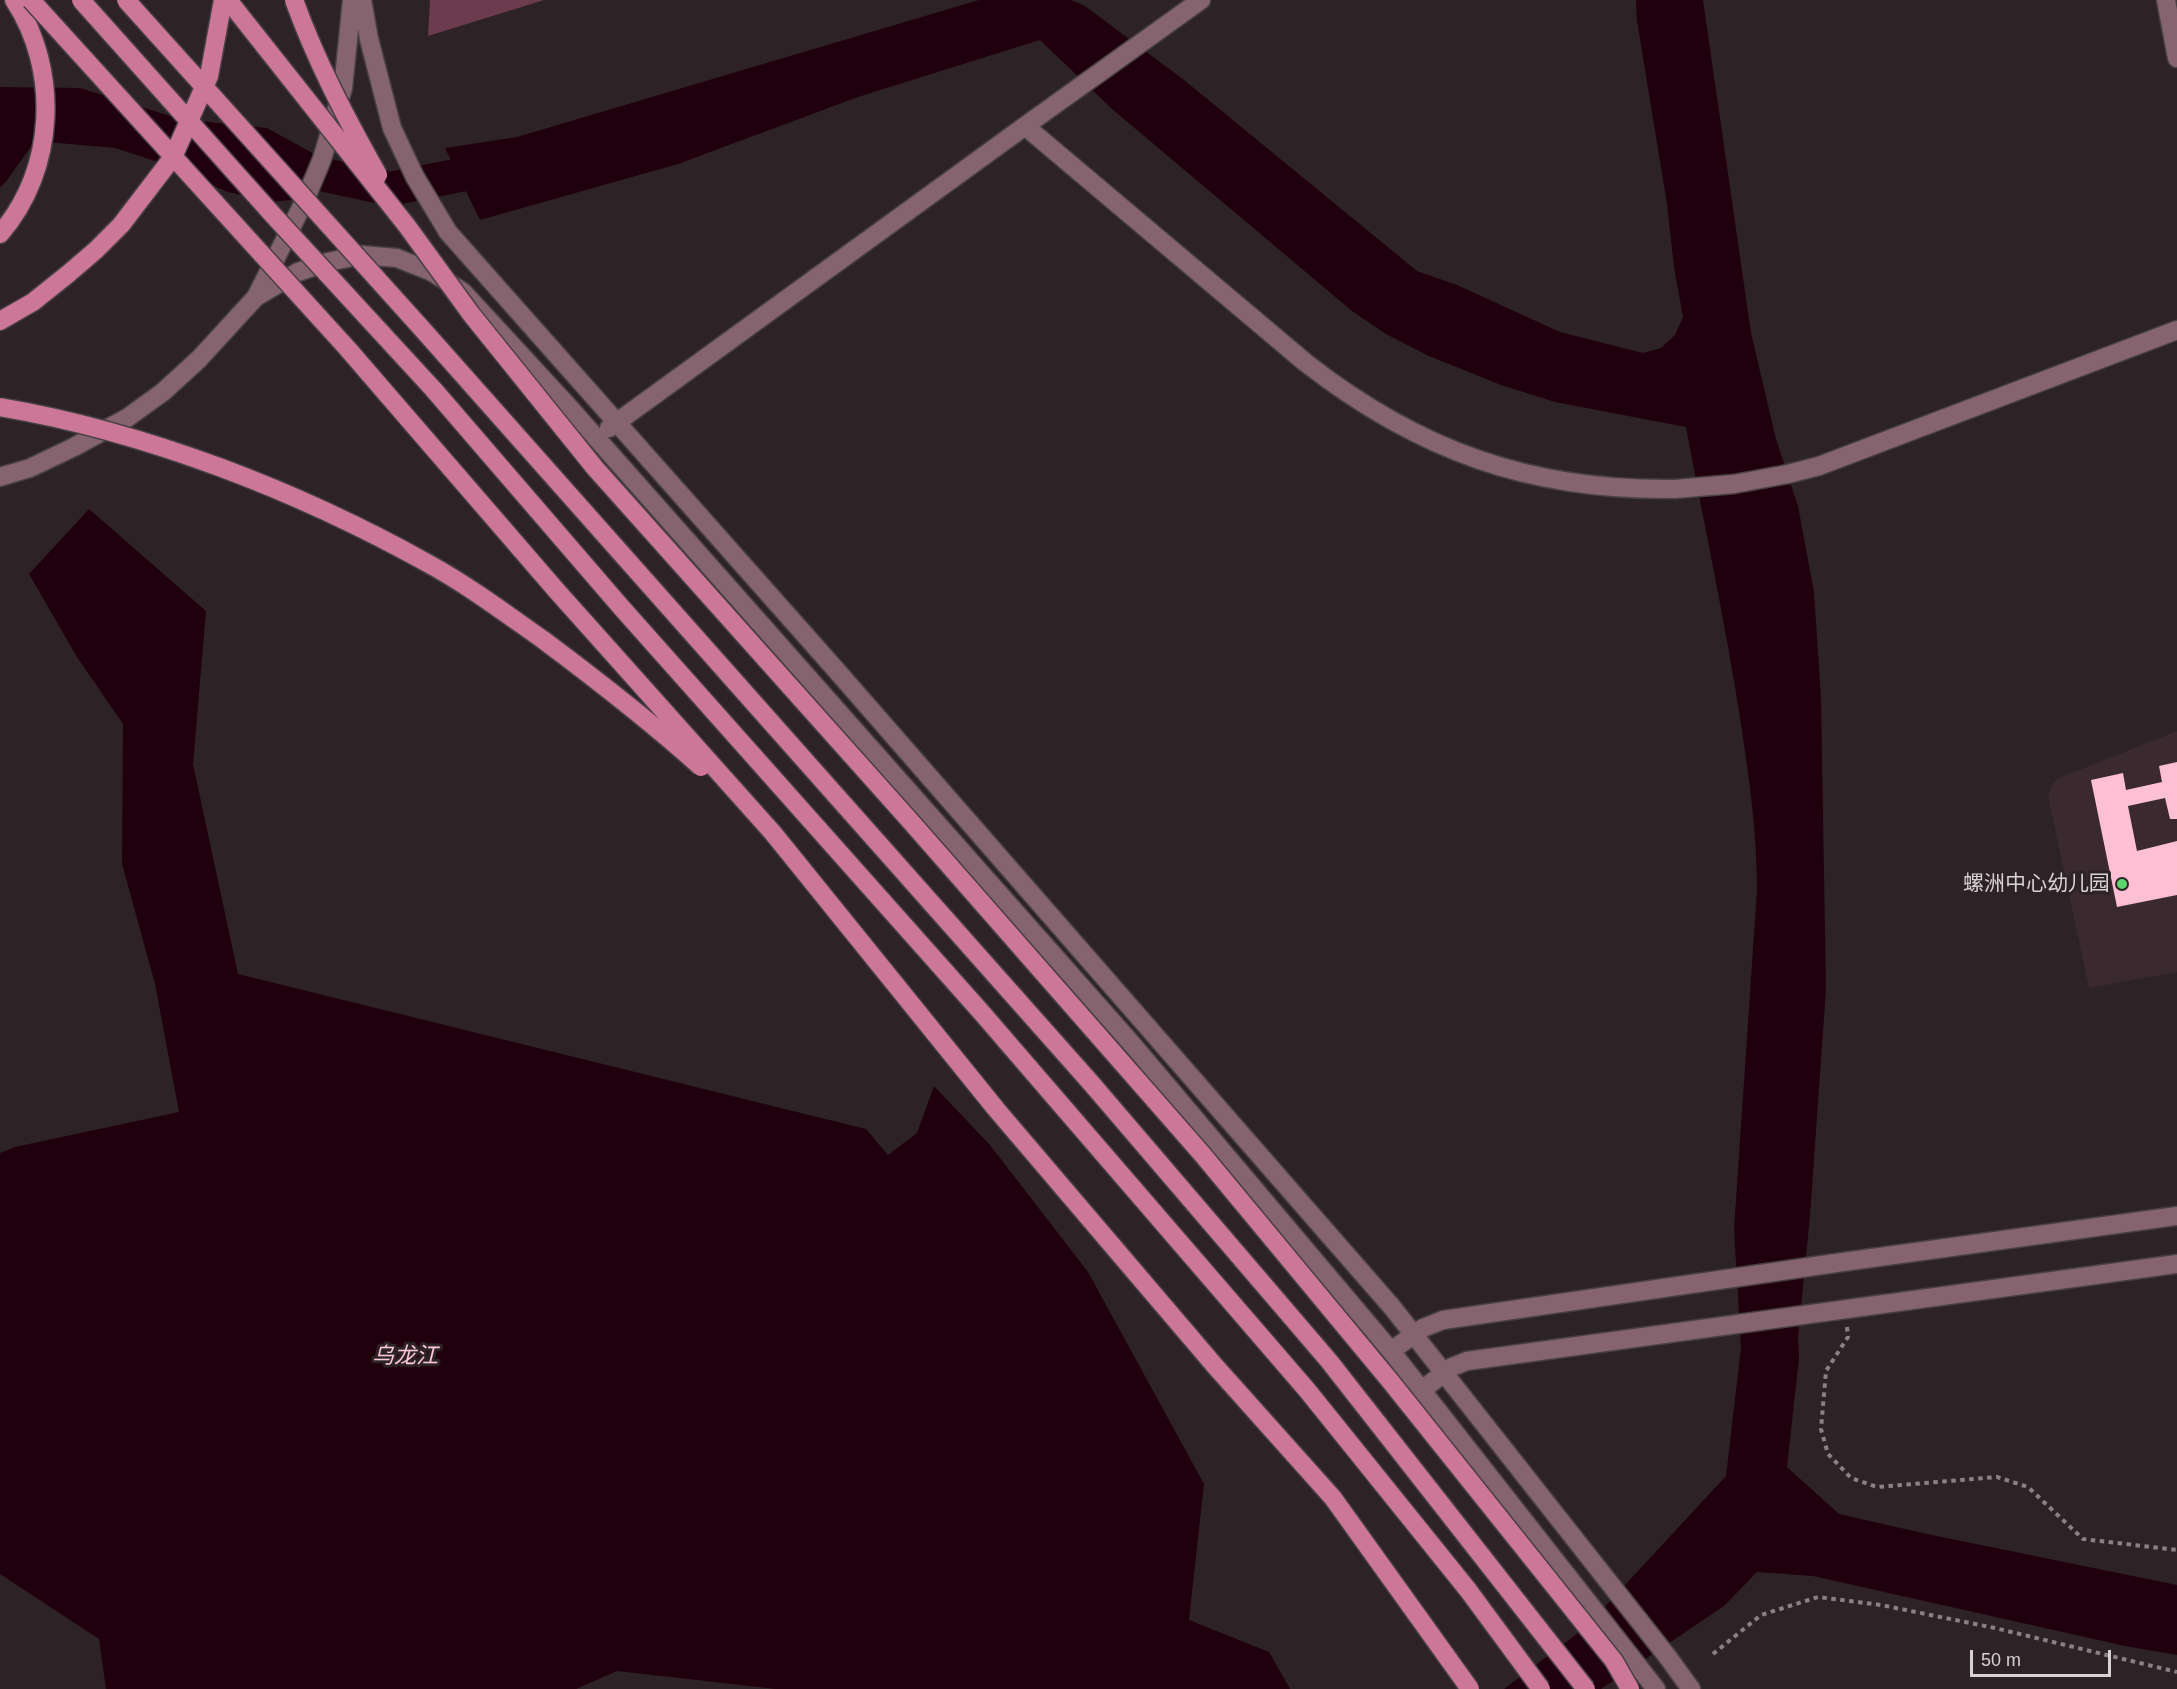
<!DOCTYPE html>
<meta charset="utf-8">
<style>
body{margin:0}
#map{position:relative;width:2177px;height:1689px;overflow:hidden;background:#2d2327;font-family:Arial,sans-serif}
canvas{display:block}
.scale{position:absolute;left:1970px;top:1650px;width:141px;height:27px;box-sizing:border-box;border:3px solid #d8d1d3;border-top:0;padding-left:8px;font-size:18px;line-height:21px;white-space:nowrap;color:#d8d1d3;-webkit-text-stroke:4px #2d2327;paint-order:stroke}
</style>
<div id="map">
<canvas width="2177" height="1689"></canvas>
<div class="scale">50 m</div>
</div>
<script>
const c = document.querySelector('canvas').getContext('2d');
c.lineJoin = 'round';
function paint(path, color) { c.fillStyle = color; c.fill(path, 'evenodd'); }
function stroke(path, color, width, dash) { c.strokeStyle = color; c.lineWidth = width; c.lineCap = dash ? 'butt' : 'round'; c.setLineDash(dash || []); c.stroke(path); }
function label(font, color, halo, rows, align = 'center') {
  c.font = font + ' Arial,"Noto Sans SC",sans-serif'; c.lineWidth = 6; c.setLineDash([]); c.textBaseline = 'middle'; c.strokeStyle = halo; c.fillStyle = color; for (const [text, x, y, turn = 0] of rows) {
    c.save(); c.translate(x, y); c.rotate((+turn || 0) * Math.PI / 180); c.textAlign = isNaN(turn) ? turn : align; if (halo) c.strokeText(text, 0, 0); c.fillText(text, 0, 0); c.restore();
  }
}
paint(new Path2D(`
 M2177,731V972L2089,988L2048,796L2053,784L2059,778Z`), '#3a292f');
paint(new Path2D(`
 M430,0H544L428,36Z`), '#6c3b4e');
paint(new Path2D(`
 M979,0H1071L1085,6L1184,80L1417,271L1457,285L1560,332L1643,353L1661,348L1675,335L1683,317L1674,267L1667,204L1637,21L1636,0H1703L1751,333L1776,439L1798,506L1814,592L1821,698L1826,989L1810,1216L1798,1337L1799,1358L1787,1467L1839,1514L1927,1534L2177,1585V1655L2125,1646L1813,1576L1757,1572L1724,1606L1601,1689H1504L1586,1627L1726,1476L1741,1348L1734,1229L1757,890C1757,832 1749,776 1740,718C1725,621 1704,524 1686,427L1555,402L1501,385L1429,356L1386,334L1352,311L1112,109L1040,40L858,97L678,164L480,220L445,148L517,137Z
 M0,87L80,88L180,119L267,128L316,155L312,198L271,202L228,192L158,162L115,148L35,141L5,183L0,187Z
 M89,509L206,611L193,764L238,974L866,1129L888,1155L917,1133L934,1086L990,1145L1088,1272L1204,1484L1189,1620L1269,1652L1290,1689H776L617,1671L576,1689H106L99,1639L0,1574V1153L15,1147L179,1112L155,984L122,864L123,724L77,657L29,574Z`), '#21000d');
stroke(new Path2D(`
 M278,165L390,189L505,166`), '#21000d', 34);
paint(new Path2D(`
 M2177,762V819H2170L2165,798L2128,806L2137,851L2177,841V895L2117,907L2091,780L2123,773L2126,790L2162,782L2159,766Z`), '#fcbfd4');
const secondary = new Path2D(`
 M362,0L369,39L392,128L415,177L448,232L837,671L1392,1307L1667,1656L1691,1689
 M2166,0L2177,58
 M1025,126L1306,363C1419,451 1531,491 1675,489
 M256,297L298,272L328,262L362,255L397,258L432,272L463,292L569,407L1132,1044L1391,1351L1656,1689
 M609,428L1025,126L1201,0
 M1788,474L1819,466L2177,330
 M0,477L30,468L74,447L127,418L163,392L199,359L256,297L305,200L322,159L343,88L352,0
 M1391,1351L1423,1328L1443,1320L1843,1262L2177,1216
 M1422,1390L1452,1367L1467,1361L2177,1264`);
const highway = new Path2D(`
 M0,234C56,170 60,70 14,0
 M0,321L33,302L68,274`);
stroke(secondary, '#484043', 21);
stroke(highway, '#484043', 21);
stroke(new Path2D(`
 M1847,1327L1848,1337L1826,1371L1821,1429L1828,1454L1851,1478L1877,1487L1997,1477L2028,1487L2083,1539L2177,1550
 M1713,1654L1761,1615L1818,1597L1881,1605L1995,1628L2177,1672`), '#898184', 4, [4.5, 4.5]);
stroke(secondary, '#856470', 18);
stroke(highway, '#cc7797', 18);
const secondaryBridge = new Path2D(`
 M1675,489L1734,484L1788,474`);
const highwayBridge = new Path2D(`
 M31,0L347,348L556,590L773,833L996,1109L1215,1366L1333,1498L1470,1689
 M81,0L273,215L434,390L621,607L982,1013L1307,1390L1468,1590L1541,1689
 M126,0L424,331L1091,1083L1329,1361L1586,1689
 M228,0L407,226L471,314L595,468L912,823L1202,1154L1391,1382L1614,1661L1630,1689
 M294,0C316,61 346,118 378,175
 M68,274L96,250L121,225L173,157L209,76L223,0
 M0,407C147,432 298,491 429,564C469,586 505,613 542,639C597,680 650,721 701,767`);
stroke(secondaryBridge, '#484043', 21, []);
stroke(highwayBridge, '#484043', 21, []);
stroke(secondaryBridge, '#856470', 18);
stroke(highwayBridge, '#cc7797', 18);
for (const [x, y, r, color] of [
 [2122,884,6,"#5bd56e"]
]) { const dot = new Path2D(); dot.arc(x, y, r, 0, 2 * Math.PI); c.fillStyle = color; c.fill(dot); stroke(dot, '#2d2327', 2); }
label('21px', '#d8d1d3', '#2d2327', [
 ["螺洲中心幼儿园",2110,884]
], 'right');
label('italic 22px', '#fcc8d9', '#2d2327', [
 ["乌龙江",405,1357]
]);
</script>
